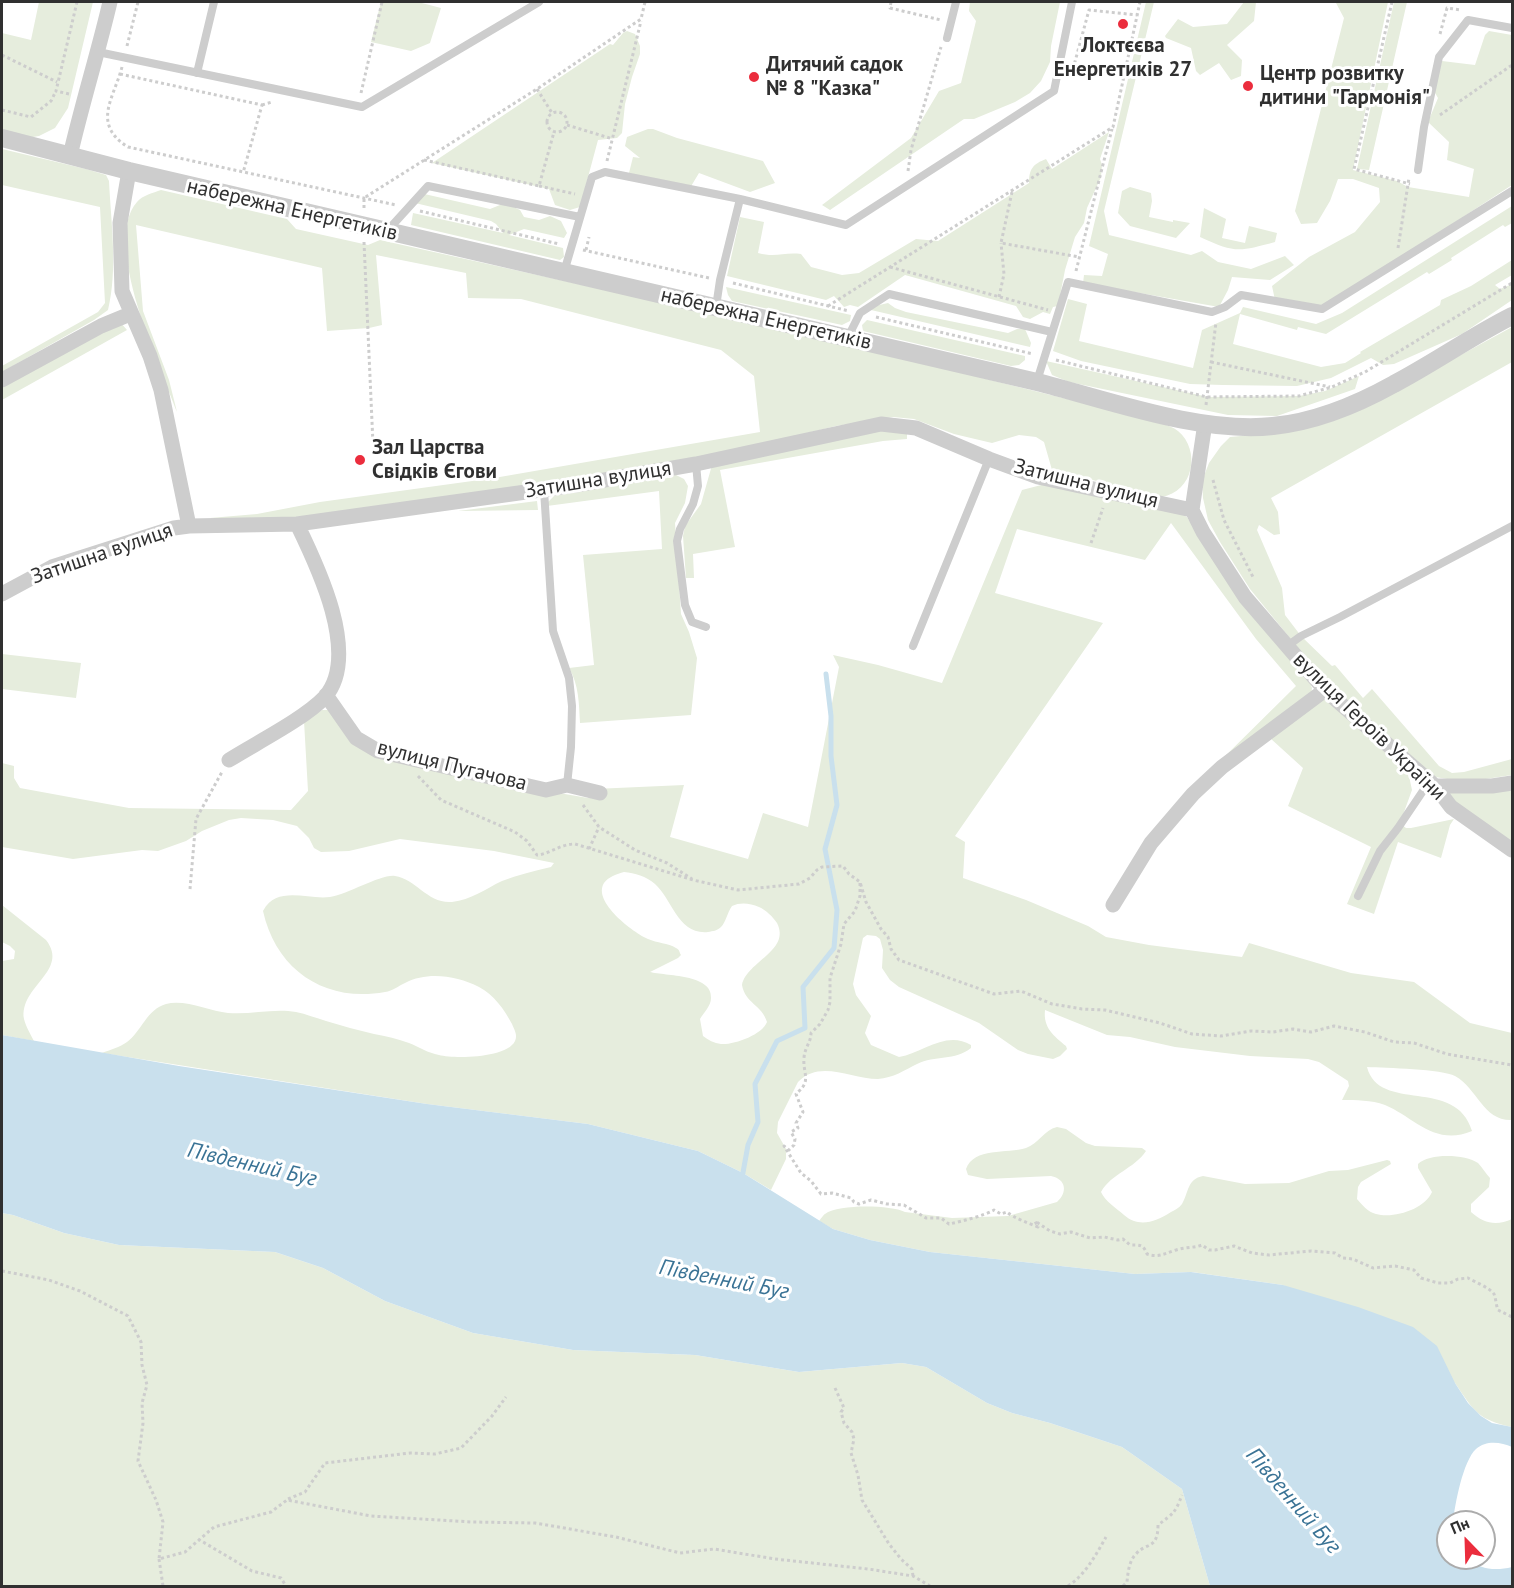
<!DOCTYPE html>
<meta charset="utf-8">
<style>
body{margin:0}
#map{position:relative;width:1514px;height:1588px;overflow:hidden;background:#fff;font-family:"PT Sans",sans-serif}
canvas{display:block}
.frame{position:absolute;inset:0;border:3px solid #303030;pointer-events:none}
.north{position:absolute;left:1436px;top:1510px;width:60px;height:60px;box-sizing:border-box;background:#fff;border:2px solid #acacac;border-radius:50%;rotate:337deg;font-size:16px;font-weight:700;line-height:24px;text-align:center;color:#303030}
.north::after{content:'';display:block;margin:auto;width:21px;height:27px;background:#eb2d3d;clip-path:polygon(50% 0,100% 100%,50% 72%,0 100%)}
</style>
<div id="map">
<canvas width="1514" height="1588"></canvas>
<div class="frame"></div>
<div class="north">Пн</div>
</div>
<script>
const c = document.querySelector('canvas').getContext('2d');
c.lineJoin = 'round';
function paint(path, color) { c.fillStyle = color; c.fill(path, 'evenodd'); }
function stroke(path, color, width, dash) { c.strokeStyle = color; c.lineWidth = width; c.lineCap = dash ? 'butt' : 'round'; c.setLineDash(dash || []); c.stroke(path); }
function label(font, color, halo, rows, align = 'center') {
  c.font = font + ' "PT Sans",sans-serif'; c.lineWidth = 6; c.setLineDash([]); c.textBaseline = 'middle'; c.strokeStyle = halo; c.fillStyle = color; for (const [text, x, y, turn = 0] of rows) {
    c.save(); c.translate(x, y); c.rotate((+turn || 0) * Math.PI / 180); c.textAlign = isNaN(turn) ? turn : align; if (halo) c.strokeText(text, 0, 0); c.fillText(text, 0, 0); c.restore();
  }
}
paint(new Path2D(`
 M39,2H93L68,108L55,128L39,136L27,138L2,130V33L31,40Z
 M381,2H418L441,8L430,43L411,51L371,42Z
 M970,2H1060L1051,46L1050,62L1041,81L1030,93L1015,102L974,119H964L830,210L822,205L911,138L939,91L961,83L976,21L969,11Z
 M1146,2H1154L1104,211L1109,235L1191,255L1202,251L1218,262L1251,269L1285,256L1294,265L1270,280L1232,277L1228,290L1219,307L1083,283L1084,275L1102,276L1108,254L1089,246Z
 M1244,2H1256L1254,21L1227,45L1242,60L1241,76L1231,80L1219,63L1200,75L1196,71L1191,48L1166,38L1165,36L1178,19L1193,27L1227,24Z
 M1337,2H1388L1353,170L1397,181L1408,187L1469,197L1474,169L1447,160L1449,142L1428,122L1438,98L1434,91L1442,61L1475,65L1485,35L1489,31L1512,35V185L1365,281L1319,307L1275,300L1272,286L1309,257L1355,232L1380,202L1379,188L1353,179H1338L1330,201L1317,223L1301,224L1295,211L1344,18L1336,3Z
 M1394,2H1407L1369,170L1357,169Z
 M627,31L635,34L640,46V54L632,77L625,104L622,133L617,138L598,140L580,207L570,210L555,205L549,189L432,163L610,44L613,45L623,33Z
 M648,129H653L677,138L763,161L775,183L750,192L699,173L690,188L629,173L633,157L640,158L625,146L627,137Z
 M1109,132L1100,159L1102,165L1101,177L1087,208L1084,223L1075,237L1065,270L1058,306L1053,307L1050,314L1043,312L1030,319L1023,317L1016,306L905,275L858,307L850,305L844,307L834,296L826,300L727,276L740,217L764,222L758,253C776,258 783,252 801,254L811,267L842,275L859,273L916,239L938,241L1029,183C1029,169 1033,164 1046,159L1052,169Z
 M2,149L86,169L106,175L109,181C111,223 118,269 108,310L94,320L2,372V366L98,312L105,303L100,207L2,185Z
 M1130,187L1151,193L1152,201L1149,217L1173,222V220L1190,223L1176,238L1130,226L1118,213L1122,191Z
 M161,190L287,219L296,229L368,245L380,240C641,298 902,355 1160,423C1166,425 1173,427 1178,431C1201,450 1194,492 1161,497L1052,470L1044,442L1036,437L1019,435L992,443L954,434L914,419L893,417L836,426L778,440L731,455L373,509L267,520L210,518L257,514L320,502L494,478L760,432L754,376L721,350L521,299L468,298L466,273L376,255L382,325L369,328L327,331L322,268L136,225L143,311L169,380L177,412C161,368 101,242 137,202C143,195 153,193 161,190Z
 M420,193L490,209L505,203L520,210L524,217L539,220L550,216L561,221L567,233L564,238L524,229L509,235L563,248L564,257L560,260L411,225L413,213L503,233L496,224L491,221L415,203Z
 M1512,206V223L1505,227L1503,225L1451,258L1452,260L1429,274L1427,272L1326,334L1298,327L1297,330L1240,314L1233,344L1321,367L1345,363L1361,353L1360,352L1440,305L1441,300L1471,286L1512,260V275L1495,285L1500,289L1512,284V300L1462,334L1394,364L1383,365L1371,358L1331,378L1297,386L1223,385L1190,384L1081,361L1053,351L1068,299L1087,304L1079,341L1193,368L1202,330L1240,313L1243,307L1316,324L1342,313Z
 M1204,208L1226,219L1222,238L1245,243L1249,226L1277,233L1275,242C1238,252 1235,253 1200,237Z
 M726,287L851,315L850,321L842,325L732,301L728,295Z
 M888,303L895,308L906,312L1008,333L1017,329H1025L1031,343L1030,347L871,310L875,306Z
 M867,320L1025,356V360L1019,365L1011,366L863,331L862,325Z
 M121,323L127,330L2,400V388L61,352Z
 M1512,327V362L1271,498L1278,512L1280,534L1274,535L1259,525L1257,530L1282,588L1285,615L1301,636L1332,666L1335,665L1363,698L1372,689L1439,766L1452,773L1464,772L1512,759V775L1466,782L1435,777L1413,760L1320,675L1250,589L1220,542L1208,520L1203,498L1202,481L1209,463L1221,446L1230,437L1294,431L1382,398Z
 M1046,361L1208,397L1299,396L1325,391L1359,376L1355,389L1277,416L1228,415L1069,382L1052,375Z
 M888,429L907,433V439L883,441L720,470L735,547L693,554L694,578H686L683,536L685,526L701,504L712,465Z
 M676,475L684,479L688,486L685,503L675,523L681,614L689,632L697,658L691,715L580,723C579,704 579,685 569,668L594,665L583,555L662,549L659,491L547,506L548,502L554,496Z
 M1049,483L1181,514L1187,517L1222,574L1308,678L1312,688L1311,697L1211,770L1296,686L1256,639L1171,523L1145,560L1017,529L995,593L1103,623L955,836L965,842L963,878L1026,900L1088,926L1106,937L1149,945L1242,957L1249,943L1351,973L1414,982L1470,1023L1512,1033V1120C1483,1121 1478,1089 1455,1076C1442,1069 1386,1068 1367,1067C1379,1114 1456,1076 1472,1131C1435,1147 1414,1117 1385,1105C1371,1100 1356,1100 1342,1100L1349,1086L1348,1081L1319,1062L1308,1059L1250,1056L1175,1047L1130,1037L1107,1035L1045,1010C1043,1028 1054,1036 1066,1046L1067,1049L1060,1056L1053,1059L1028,1054L1018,1050L979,1023L899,987L890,980L882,968L883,950L880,939L876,936L867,935L863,938L853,984L856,995L871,1016L865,1033L871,1045L899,1057C923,1053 946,1030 971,1045V1048C955,1061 935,1055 917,1064C905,1070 893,1078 878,1079C851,1079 820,1059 798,1082L778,1122L777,1133L786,1149V1159L771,1190L743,1173L698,1151L588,1124L427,1104L102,1053C110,1050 120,1047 127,1042C141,1032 147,1009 166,1004C185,999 209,1011 228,1013C251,1015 273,1008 296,1012C306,1014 316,1018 326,1021C342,1026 358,1030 374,1034C386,1036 398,1039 409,1043C419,1047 428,1053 439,1055C455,1059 507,1058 515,1041C518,1035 514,1029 512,1024C504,1009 494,995 479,987C457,976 428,971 405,983C398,986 393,991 385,992C325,1003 276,970 263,911C277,885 307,900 330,897C349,894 381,874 395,876C416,879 428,904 452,902C471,900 485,889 502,881C518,875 534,871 551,867L554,863L494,851L400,839L349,851L321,852L314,848L309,838L297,826L273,820L241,818L229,820L202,831L186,841L158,851L142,850L73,859L2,847V763L14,766V778L20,788L129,808L291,810L308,791L304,721L322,710H329L347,736L524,787L588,798L594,789L684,785L670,837L748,859L763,813L808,827L839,667L833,655L878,665L942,683L1022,490ZM624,872C635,873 646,876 655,884C672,899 678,935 708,932C713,931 717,931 721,927C726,922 727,913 732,906C740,902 750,903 759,907C766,910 773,917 777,923C791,951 747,961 742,985C745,1003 762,1005 767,1022C762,1035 734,1045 721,1044C714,1043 708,1040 703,1036L700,1019C704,1012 711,1006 711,998C713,974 665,976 650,972L678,958L681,955C679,952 680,950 676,948C668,943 657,943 648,939C634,933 592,902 604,883C608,877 617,874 624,872Z
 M537,501L538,510L458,511Z
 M2,654L81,663L76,698L2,689Z
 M1323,697L1367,734L1409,776L1412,790L1400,823L1406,828H1411L1454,819L1450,825L1441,858L1398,842L1374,914L1347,904L1371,847L1288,806L1303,768L1270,738Z
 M1447,790H1512V844L1454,803Z
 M2,905L46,940C70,971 19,986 24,1019C26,1027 31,1035 34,1041L2,1035V961L14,959L15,951L10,946L2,942Z
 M1057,1127L1066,1129L1086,1143L1095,1146L1142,1148L1146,1151C1134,1169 1112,1173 1101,1192C1105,1201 1116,1208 1124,1215C1139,1228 1155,1222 1171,1212C1175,1210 1179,1208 1182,1204C1189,1192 1187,1179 1203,1176L1245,1184L1289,1183L1329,1171L1348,1170L1387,1160L1390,1161L1391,1164L1361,1182L1358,1187L1357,1199C1362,1205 1368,1212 1376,1214C1394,1219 1425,1209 1432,1192L1418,1168V1164C1429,1153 1465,1154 1478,1163C1482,1167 1486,1174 1490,1178L1489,1187L1471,1204V1212C1484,1224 1497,1226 1512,1219V1427C1478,1420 1474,1411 1455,1383L1283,1285L1192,1272L1135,1274L930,1252L870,1240L833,1229L819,1221C820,1220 824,1214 825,1214C839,1204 890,1205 905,1212L952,1218L1008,1216L1057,1202C1068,1192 1066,1179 1051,1176L987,1179L968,1175L966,1169C974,1147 1007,1154 1026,1148C1038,1144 1044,1130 1057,1127Z
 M2,1213L13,1215L64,1233L119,1245L275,1252L323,1268L385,1301L473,1333L573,1350L695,1355L799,1372L902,1363L926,1367L987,1403L1012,1413L1050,1423L1122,1447L1182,1489L1210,1586H2Z`), '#e6eddd');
paint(new Path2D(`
 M2,1035L179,1066L427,1104L588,1124L698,1151L743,1173L833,1229L870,1240L930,1252L1135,1274L1191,1272L1283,1285L1358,1307L1413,1327L1437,1346L1455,1383L1468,1403L1481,1416L1492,1423L1512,1427V1447C1501,1442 1486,1440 1476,1449C1463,1461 1455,1504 1453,1522H1448V1558H1467C1480,1570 1496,1571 1512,1567V1586H1210L1182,1489L1122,1447L1050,1423L1012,1413L987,1403L926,1367L902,1363L799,1372L695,1355L573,1350L473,1333L385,1301L323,1268L275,1252L119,1245L64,1233L13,1215L2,1213Z`), '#c9e0ed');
stroke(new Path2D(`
 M742,1178L748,1145L758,1122L755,1084L777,1041L805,1028L803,987L834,948L837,910L825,849L837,805L831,756V716L826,674`), '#c9e0ed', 5);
stroke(new Path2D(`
 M891,2L890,8L941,20
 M1392,2L1354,169L1410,184
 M1440,34L1447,8L1461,10
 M127,46L138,2
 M2,55L57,82
 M122,67C114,98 91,124 128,147L396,205
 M1073,69L1089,10L1137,15
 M120,74L262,105L243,173
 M537,89L552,113
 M361,93L382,2
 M69,94L56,91L77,2
 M262,105L272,102
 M2,110L31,117L51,101L56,91
 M547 122a10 10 0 1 1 20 0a10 10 0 1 1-20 0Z
 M1440,115L1512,65
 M567,125L613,139
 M424,160L539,186L554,132
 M607,161L641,21
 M908,171L911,150L941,47
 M539,186L575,194
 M1012,192L1001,243L1079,257
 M364,208V198L537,89L641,19L645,2
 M420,211L559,244
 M364,242L373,444
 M1398,248L1409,178
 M583,250L709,278
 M586,250L589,237
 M890,267L1048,310
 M1076,271L1112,129
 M733,283L849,311
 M999,297L1004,274L1001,243
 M828,306L1113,127L1140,2
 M876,317L1033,354
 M1056,360L1207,397L1299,396L1332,387L1365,372L1512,283
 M1211,362L1330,387
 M1206,405L1216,322
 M1213,480L1224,520L1254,579
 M1091,543L1103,508
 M418,776L441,800L515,832L527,841L537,855C550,854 560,844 575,844L693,880L738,890L799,884L810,878L817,870L822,867L843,866L849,874L860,882L866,902L881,929L888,937L891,949L899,960L994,994L1021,991L1052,1004L1082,1009L1105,1010L1160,1023L1192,1034L1221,1036L1251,1031L1273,1032L1293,1029L1311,1032L1334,1026L1365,1032L1394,1042L1414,1043L1447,1054L1512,1065
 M583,805L599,827L635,850L667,863L692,879
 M589,849L599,827
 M860,883V896L855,911L844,924L841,944L830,978V1002L828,1010L820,1024L811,1033C811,1043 804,1048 804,1059C803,1067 807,1075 805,1083C803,1088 799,1091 796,1094L803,1112L796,1123L798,1128L791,1132L795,1139L794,1145L789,1150L784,1146L801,1173L811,1181L821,1194L832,1193L851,1198L854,1202L859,1204L871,1200L887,1204L904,1205L926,1218H941L949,1224C963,1221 983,1216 994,1210L1001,1214L1007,1212C1014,1218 1028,1223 1038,1227L1035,1221L1050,1231L1060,1234L1071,1232L1090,1238L1104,1237L1118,1240L1123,1239L1130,1245C1140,1245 1143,1244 1147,1254C1159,1258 1166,1253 1176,1250C1185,1247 1194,1248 1202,1245L1209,1250H1215L1234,1246L1252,1253L1269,1255L1311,1251L1335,1253L1343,1258L1353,1259L1373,1268L1395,1266L1414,1270L1421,1278L1438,1283H1450L1458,1279L1468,1278C1475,1282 1490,1288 1494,1294C1496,1299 1496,1305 1498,1310L1512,1317
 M190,889L196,819L222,772
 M2,1271L49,1280L80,1291L128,1316L141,1342L142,1365L147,1385L142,1403L143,1423L138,1461L156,1500L163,1522L159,1559L185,1552L214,1527L271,1512L287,1500L371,1516L472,1522L535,1523L616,1537L680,1553L714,1549L775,1559L868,1569L913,1576L930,1586
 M835,1388L844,1408L841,1412L844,1423L852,1432L854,1439L851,1453L858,1475L862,1500L889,1544L901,1559L912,1569L913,1576
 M288,1499L305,1492L325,1463L410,1453L435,1454L461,1448L492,1416L506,1397
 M198,1539L252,1571L281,1578L286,1586
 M159,1559L163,1586
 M1068,1586C1085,1575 1096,1555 1106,1537
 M1123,1586L1127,1582C1128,1572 1129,1561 1136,1554C1146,1542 1158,1550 1158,1525C1174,1513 1175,1513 1182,1495`), '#cdcdcd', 3, [3, 3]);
stroke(new Path2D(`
 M947,38L956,2
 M98,52L362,107L539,2
 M197,73L214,2
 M1418,170L1424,127L1439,57L1468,20L1512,28
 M388,230L428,186L580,217
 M564,272L592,177L605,172L740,199
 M716,307L720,280L740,199L846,225L1054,91L1072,2
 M848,337L860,313L889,294L1052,332
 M1037,381L1068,282L1212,312L1225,307L1241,295L1322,309L1512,191
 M696,464L698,486L693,504L680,529L677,541L685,605L692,622L706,627
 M544,490L553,631L569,678L572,706L571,747L567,785
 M913,646L989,459
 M1286,647L1301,636L1340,617L1512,526
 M1358,896L1380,851L1398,828L1429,782`), '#cdcdcd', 8);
stroke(new Path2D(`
 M70,156C82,104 98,53 110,2
 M129,171L120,223L122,291L150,356L161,390L189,526
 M2,380L101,326L130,314
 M1205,423L1192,510L1203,532L1245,597L1325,690L1435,786L1451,807L1512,850
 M2,594L52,567L174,528L189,526L297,524L576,485L696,464L881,424L916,428L989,459L1038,477L1192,510
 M326,695L356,738L378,751L546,790L567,785L600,793
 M229,760C256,743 304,719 325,697C361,655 317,565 297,524
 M1435,786H1492L1512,783
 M1113,905L1151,843L1193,794L1222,767L1325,690`), '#cdcdcd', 15);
stroke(new Path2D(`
 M2,138L129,171L1037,382C1108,400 1201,434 1273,426C1315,422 1358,404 1394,384C1434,363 1472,336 1512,316`), '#cdcdcd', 18);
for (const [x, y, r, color] of [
 [1123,24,6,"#eb2d3d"],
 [754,77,6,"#eb2d3d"],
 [1248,86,6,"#eb2d3d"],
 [360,460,6,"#eb2d3d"]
]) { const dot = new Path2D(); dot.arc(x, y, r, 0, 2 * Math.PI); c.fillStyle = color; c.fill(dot); stroke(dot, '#fff', 2); }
label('bold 21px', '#303030', '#fff', [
 ["Локтєєва",1123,46,"center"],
 ["Енергетиків 27",1123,70,"center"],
 ["Дитячий садок",766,65],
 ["№ 8 \"Казка\"",766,89],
 ["Центр розвитку",1260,74],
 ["дитини \"Гармонія\"",1260,98],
 ["Зал Царства",372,448],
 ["Свідків Єгови",372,472]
], 'left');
label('21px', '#303030', '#fff', [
 ["набережна Енергетиків",292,210,13],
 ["набережна Енергетиків",766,319,13],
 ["Затишна вулиця",598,480,-9],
 ["Затишна вулиця",1086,484,14],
 ["Затишна вулиця",102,554,-19],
 ["вулиця Героїв України",1369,727,44],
 ["вулиця Пугачова",452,766,14]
]);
label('italic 22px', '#3a7395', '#fff', [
 ["Південний Буг",252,1165,13],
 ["Південний Буг",724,1280,11],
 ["Південний Буг",1293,1501,49]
]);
</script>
